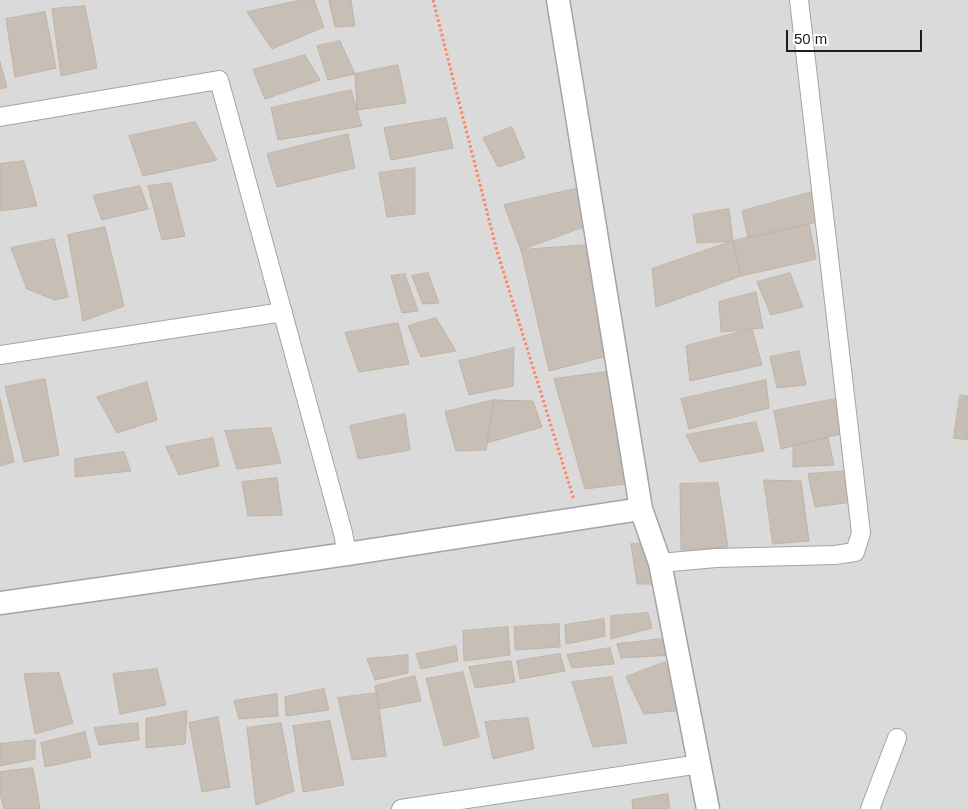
<!DOCTYPE html>
<style>
body{margin:0}
#map{position:relative;width:968px;height:809px;overflow:hidden;background:#efece2;font-family:Helvetica,sans-serif}
canvas{display:block}
.scale{position:absolute;left:786px;top:30px;width:136px;height:22px;box-sizing:border-box;border:2px solid #1d1d1d;border-top:0;padding-left:6px;font-size:15px;line-height:18px;white-space:nowrap;color:#1d1d1d;-webkit-text-stroke:4px #fff;paint-order:stroke}
</style>
<div id="map">
<canvas width="968" height="809"></canvas>
<div class="scale">50 m</div>
</div>
<script>
const c = document.querySelector('canvas').getContext('2d');
c.lineJoin = 'round';
function paint(path, color) { c.fillStyle = color; c.fill(path, 'evenodd'); }
function stroke(path, color, width, dash) { c.strokeStyle = color; c.lineWidth = width; c.lineCap = dash ? 'butt' : 'round'; c.setLineDash(dash || []); c.stroke(path); }
paint(new Path2D(`
 M0,0H968V809H0Z`), '#dbdada');
const building = new Path2D(`
 M301,0H314L324,27L272,49L247,12Z
 M351,0L355,26L335,27L329,1Z
 M85,6L97,68L61,76L52,9Z
 M45,12L56,68L15,77L6,19Z
 M340,41L355,74L328,80L317,46Z
 M305,55L320,80L265,99L253,70Z
 M0,62L7,87L0,89Z
 M398,65L406,103L357,110L355,74Z
 M351,90L362,126L278,140L271,108Z
 M446,118L453,148L391,160L384,128Z
 M195,122L217,160L143,176L129,136Z
 M512,127L525,158L498,167L483,138Z
 M348,134L355,168L277,187L267,154Z
 M24,161L37,206L0,211V164Z
 M415,168V214L387,217L379,173Z
 M171,183L185,236L162,240L148,186Z
 M140,186L148,209L102,220L93,196Z
 M579,188L586,226L521,250L504,205Z
 M816,191L822,221L748,238L742,211Z
 M729,209L733,241L697,243L693,215Z
 M809,224L816,259L741,276L733,241Z
 M105,227L124,306L83,321L68,235Z
 M54,239L68,297L55,300L27,289L11,248Z
 M733,241L741,276L656,307L652,269Z
 M589,245L607,356L549,371L521,250Z
 M428,273L439,303L423,304L412,276Z
 M790,273L803,307L771,315L757,282Z
 M405,274L418,311L402,313L391,276Z
 M756,292L763,328L721,332L719,302Z
 M436,318L456,351L421,357L408,326Z
 M398,323L409,364L359,372L345,333Z
 M752,329L762,365L690,381L686,346Z
 M514,348L513,386L469,395L459,361Z
 M799,351L806,385L777,388L770,357Z
 M614,371L633,483L585,489L554,379Z
 M45,379L59,455L24,462L5,387Z
 M766,380L769,408L689,429L681,399Z
 M147,382L157,420L117,433L97,397Z
 M960,395L968,396V440L954,438Z
 M840,398L844,433L781,449L774,411Z
 M0,399L14,462L0,466Z
 M494,400L486,450L456,451L445,412Z
 M494,400L533,401L542,427L487,443Z
 M405,414L410,450L358,459L350,426Z
 M756,422L764,451L700,462L686,435Z
 M271,428L281,463L237,469L225,431Z
 M828,437L834,465L793,467V446Z
 M213,438L219,466L179,475L166,447Z
 M124,452L131,471L75,477V459Z
 M848,471L852,502L815,507L808,474Z
 M277,478L282,515L248,516L242,482Z
 M764,480L801,481L809,541L773,544Z
 M718,483L728,547L681,550L680,484Z
 M644,543L654,584H637L631,544Z
 M648,613L652,628L611,639V616Z
 M604,619L605,636L566,644L565,625Z
 M559,624L560,647L515,650L514,627Z
 M508,627L510,655L464,661L463,631Z
 M662,639L672,655L621,658L617,644Z
 M456,646L458,661L421,669L416,654Z
 M610,648L614,664L572,668L567,655Z
 M560,654L565,671L520,679L517,661Z
 M408,655V673L375,680L367,659Z
 M511,661L515,682L475,688L469,667Z
 M665,662L683,710L644,714L626,677Z
 M157,669L166,705L120,714L113,674Z
 M463,672L479,737L444,746L426,679Z
 M59,673L73,723L35,734L24,674Z
 M415,676L421,701L379,709L375,686Z
 M612,677L627,743L593,747L572,682Z
 M324,689L329,710L286,716L285,697Z
 M377,693L386,756L352,760L338,698Z
 M277,694L278,716L239,719L234,701Z
 M187,711L185,744L146,748V719Z
 M218,717L230,787L202,792L189,723Z
 M528,718L534,749L493,759L485,722Z
 M330,721L344,785L303,792L293,726Z
 M138,723L139,740L99,745L94,728Z
 M281,723L294,791L256,805L247,728Z
 M85,732L91,757L45,767L41,743Z
 M35,740V759L0,766V744Z
 M33,768L40,809H4L0,794V772Z
 M668,794L670,809H633L632,800Z`);
paint(building, '#c7bfb5');
stroke(building, '#c2b4a3', 1);
const minor = new Path2D(`
 M0,117L219,80L343,533L347,554
 M0,355L283,312
 M660,563L716,558L835,555L855,552L861,533L799,0
 M401,809L700,764
 M870,809L897,738`);
const tertiary = new Path2D(`
 M558,0L641,509L660,563L708,809
 M0,603L347,554L641,509`);
stroke(minor, '#a4a4a4', 20);
stroke(tertiary, '#a4a4a4', 25);
stroke(new Path2D(`
 M433,0L497,251L574,500`), '#ff8563', 3, [2.5, 2.5]);
stroke(minor, '#fff', 18);
stroke(tertiary, '#fff', 22);
</script>
